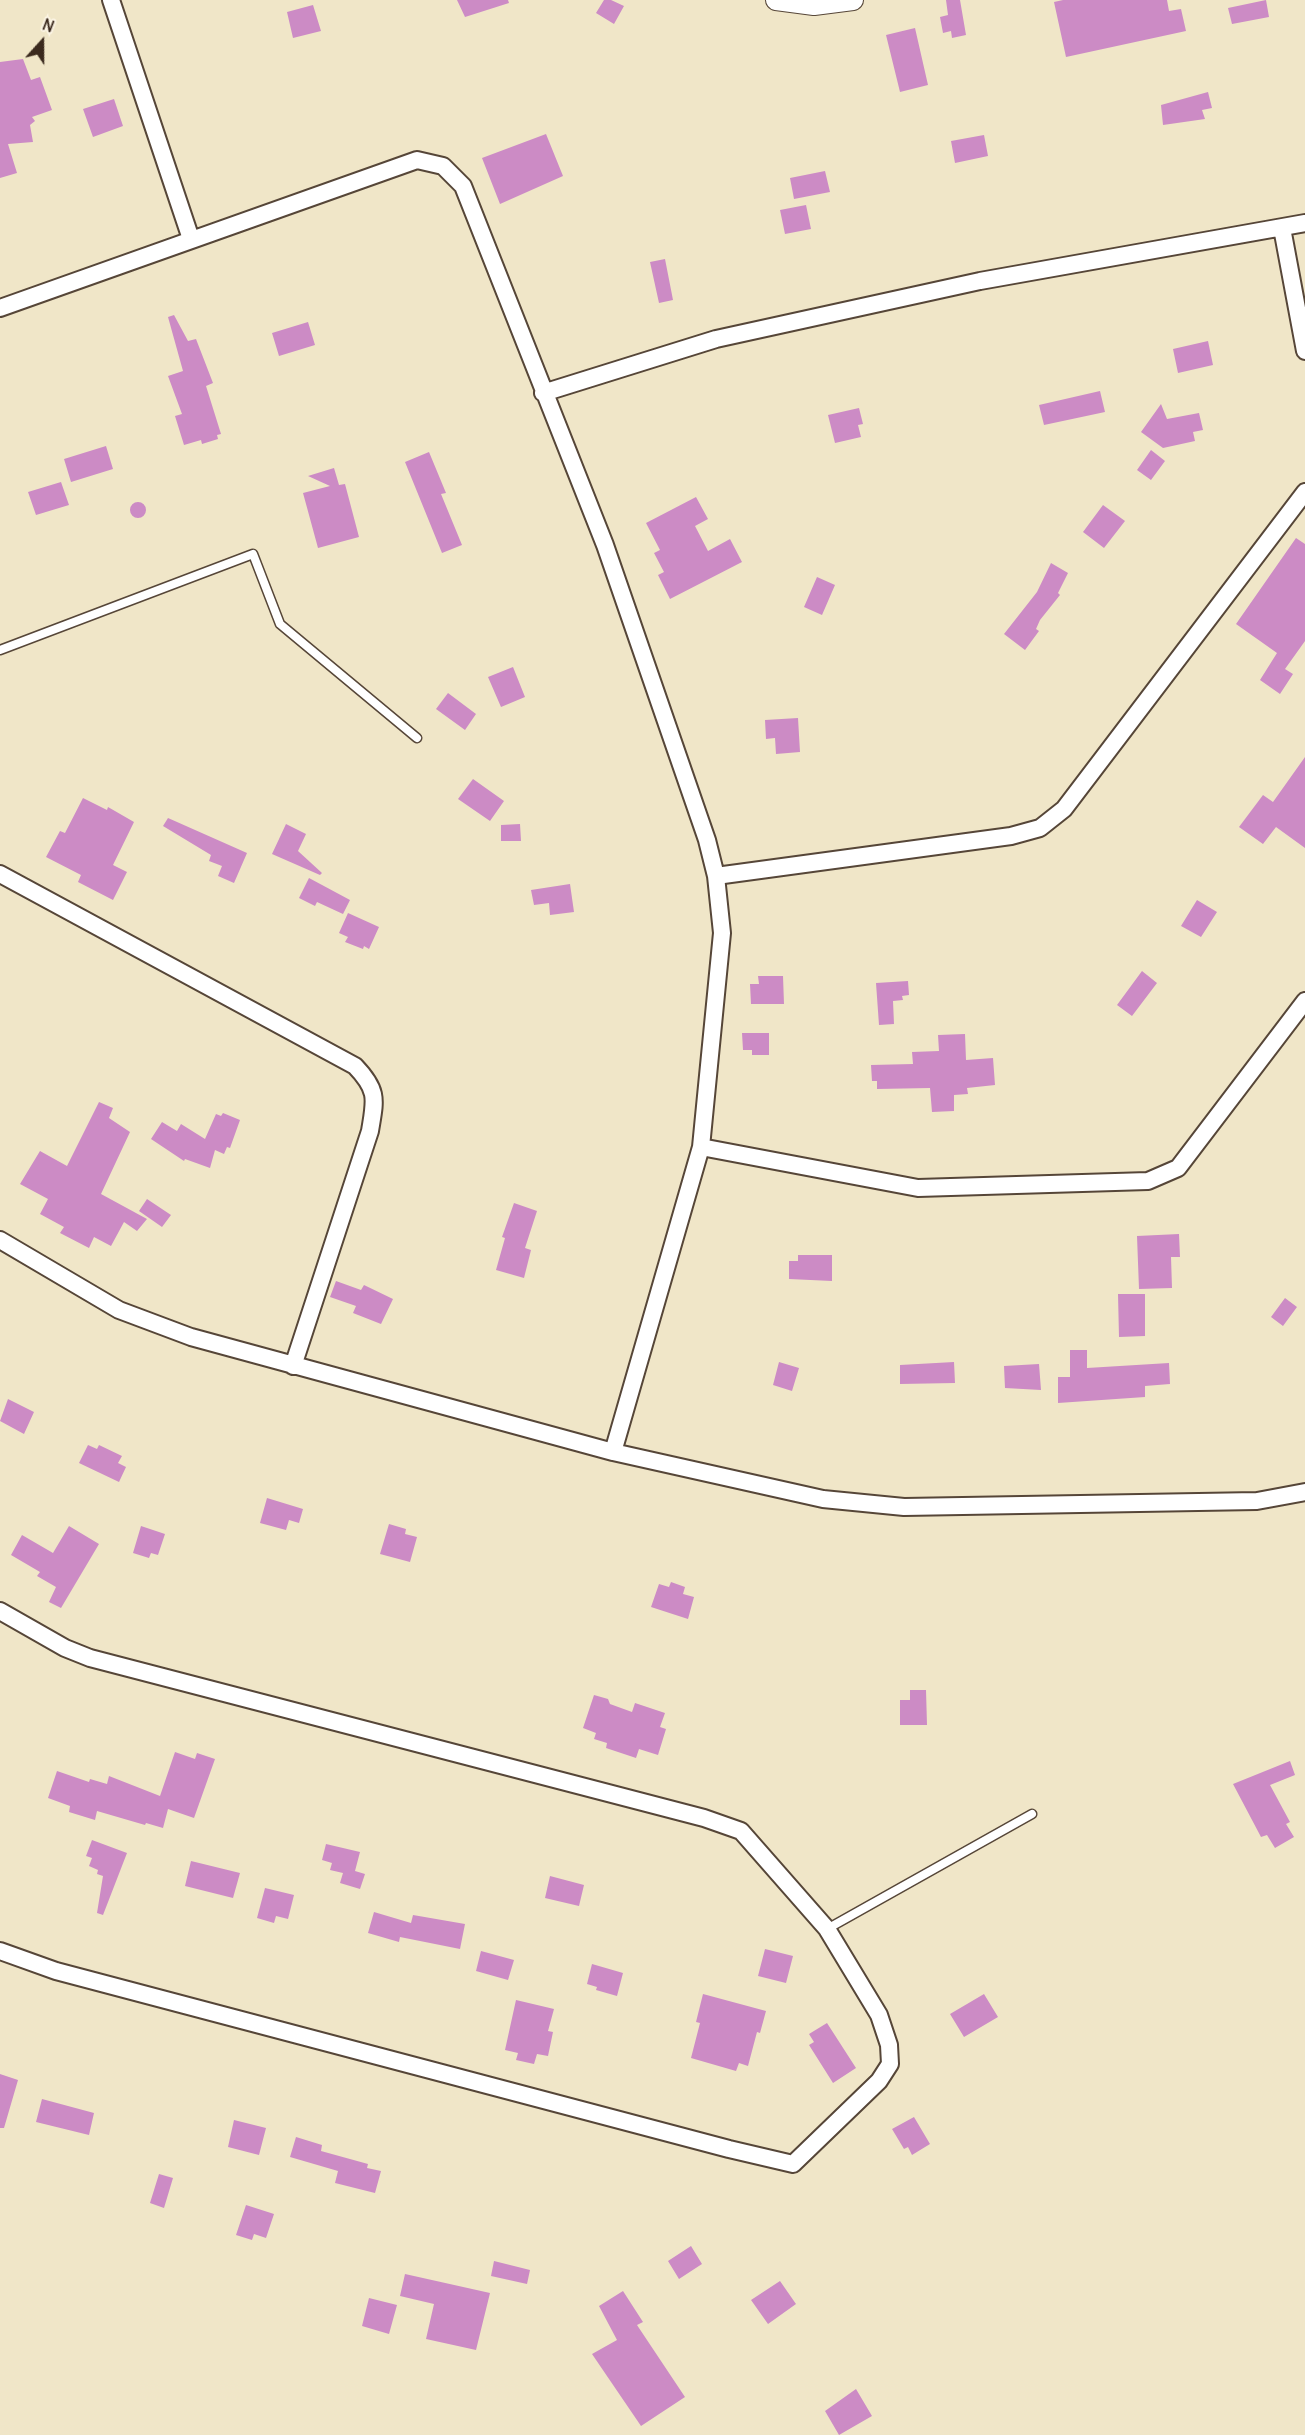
<!DOCTYPE html>
<style>
body{margin:0}
#map{position:relative;width:1305px;height:2435px;overflow:hidden;background:#f0e6c8;font-family:Delius,sans-serif}
canvas{display:block}
.north{position:absolute;left:12px;top:12px;width:60px;height:60px;-webkit-text-stroke:4px #fcf5e5;paint-order:stroke;rotate:21deg;font-size:16px;font-weight:700;line-height:24px;text-align:center;color:#3b2a1e}
.north::after{content:'';display:block;margin:auto;width:21px;height:27px;background:#3b2a1e;clip-path:polygon(50% 0,100% 100%,50% 72%,0 100%)}
</style>
<div id="map">
<canvas width="1305" height="2435"></canvas>
<div class="north">N</div>
</div>
<script>
const c = document.querySelector('canvas').getContext('2d');
c.lineJoin = 'round';
function paint(path, color) { c.fillStyle = color; c.fill(path, 'evenodd'); }
function stroke(path, color, width, dash) { c.strokeStyle = color; c.lineWidth = width; c.lineCap = dash ? 'butt' : 'round'; c.setLineDash(dash || []); c.stroke(path); }
paint(new Path2D(`
 M457,0H508L509,3L465,17Z
 M604,0H611L624,6L614,24L596,13Z
 M946,0H960L966,35L952,38L951,31L943,33L940,17L948,15Z
 M1063,0H1167L1169,11L1181,9L1186,31L1066,57L1054,2Z
 M1266,0L1269,17L1232,24L1228,8Z
 M313,5L321,31L293,38L287,12Z
 M915,28L928,85L900,92L886,35Z
 M23,59L31,80L40,77L52,110L32,117L35,121L30,125L33,142L8,144L17,173L0,178V62Z
 M1208,92L1212,108L1202,110L1205,119L1163,125L1161,105Z
 M114,99L123,126L93,137L83,109Z
 M546,134L563,176L500,204L482,158Z
 M984,135L988,156L955,163L951,141Z
 M825,171L830,192L794,199L790,178Z
 M806,205L811,229L785,234L780,210Z
 M665,259L673,300L659,303L650,262Z
 M174,315L188,341L196,339L213,383L206,386L221,434L217,435L218,439L202,444L201,440L184,445L175,416L182,414L168,376L183,371L168,317Z
 M308,322L315,345L279,356L272,333Z
 M1208,341L1213,365L1178,373L1173,349Z
 M1100,391L1105,412L1044,425L1039,405Z
 M1161,404L1167,419L1199,413L1203,430L1193,432L1195,441L1163,448L1141,432Z
 M859,408L863,424L858,425L861,437L835,443L828,415Z
 M106,446L113,469L71,482L64,459Z
 M1151,450L1165,461L1151,480L1137,470Z
 M429,452L446,493L441,494L462,545L442,553L405,462Z
 M334,468L339,485L345,484L359,537L318,548L303,493L330,486L308,476Z
 M61,482L69,505L36,515L28,492Z
 M696,497L708,519L695,526L708,551L730,539L742,562L670,599L658,575L664,572L654,553L660,550L646,523Z
 M130 510a8 8 0 1 1 16 0a8 8 0 1 1-16 0Z
 M1103,505L1125,521L1104,548L1083,532Z
 M1296,538L1305,544V641L1285,669L1293,674L1280,694L1260,680L1277,653L1236,624Z
 M1051,563L1068,573L1058,593L1060,595L1040,620L1036,629L1039,631L1025,650L1004,634L1037,592Z
 M817,577L835,585L822,615L804,607Z
 M513,667L525,697L501,707L488,677Z
 M448,693L476,714L465,730L436,709Z
 M798,718L800,752L776,754L775,738L766,739L765,720Z
 M1305,757V848L1276,827L1263,844L1239,827L1263,795L1273,802Z
 M473,779L504,801L490,821L458,799Z
 M83,798L107,810L108,807L134,822L113,865L127,872L113,900L78,882L81,875L46,857L60,831L65,833Z
 M168,818L247,853L234,883L218,876L222,866L209,861L211,855L163,826Z
 M286,824L306,834L298,851L322,873L320,875L272,854Z
 M520,824L521,841H501V825Z
 M309,878L350,900L343,914L317,902L315,906L299,898Z
 M570,884L574,912L550,915L549,903L534,905L531,890Z
 M1197,900L1217,912L1201,937L1181,926Z
 M348,913L379,927L369,949L364,946L363,949L345,942L348,937L339,933Z
 M1142,971L1157,983L1132,1016L1117,1005Z
 M758,976H783L784,1004H751L750,984H759Z
 M908,981L909,995L902,996L903,1000L893,1001L894,1024L879,1025L876,983Z
 M742,1033H769V1055H752V1050H743Z
 M965,1034L966,1060L993,1058L995,1085L967,1088L968,1094L954,1095V1111L932,1112L930,1088L877,1089V1081H872L871,1065L913,1064L912,1052L939,1051L938,1035Z
 M99,1102L113,1108L109,1118L130,1132L101,1194L147,1219L137,1231L124,1222L111,1246L94,1237L89,1248L60,1233L64,1227L40,1214L48,1199L20,1184L40,1151L67,1166Z
 M223,1113L240,1120L230,1148L227,1147L224,1154L215,1150L210,1168L185,1159L184,1161L151,1139L162,1122L177,1131L181,1124L205,1139L216,1114L221,1116Z
 M147,1199L171,1215L162,1227L139,1211Z
 M514,1203L537,1211L525,1248L531,1250L524,1278L496,1270L505,1238L502,1237Z
 M1179,1234L1180,1257H1171L1172,1288L1139,1289L1137,1236Z
 M798,1255H832V1281L789,1279V1261H798Z
 M336,1281L361,1290L364,1285L393,1299L381,1324L353,1313L356,1306L330,1297Z
 M1118,1294H1145V1336L1119,1337Z
 M1285,1298L1297,1307L1283,1326L1271,1317Z
 M1070,1350H1087V1368L1169,1363L1170,1384L1145,1386V1397L1058,1403V1377H1070Z
 M779,1362L799,1368L792,1391L773,1385Z
 M954,1362L955,1383L900,1384V1365Z
 M1039,1364L1041,1390L1005,1388L1004,1366Z
 M8,1399L34,1412L24,1434L0,1421Z
 M88,1445L97,1449L99,1445L122,1456L118,1463L126,1467L119,1482L79,1463Z
 M267,1498L303,1509L299,1523L289,1520L286,1530L260,1523Z
 M389,1524L406,1529L405,1534L417,1537L410,1562L380,1554Z
 M69,1526L99,1544L61,1608L49,1602L56,1587L37,1576L40,1572L11,1555L22,1535L53,1553Z
 M141,1526L165,1534L158,1555L151,1553L149,1558L133,1553Z
 M671,1582L685,1587L683,1594L694,1597L688,1619L651,1607L659,1584L669,1587Z
 M910,1690H926L927,1725H900V1700H910Z
 M594,1695L608,1699L610,1704L632,1712L635,1703L665,1713L660,1727L666,1729L658,1755L639,1749L636,1758L606,1748L607,1743L594,1739L596,1733L583,1728Z
 M175,1752L195,1759L197,1753L215,1759L194,1818L168,1809L163,1828L146,1823L145,1825L97,1811L95,1820L69,1812L70,1806L48,1798L57,1771L89,1782L90,1779L107,1784L109,1776L160,1796Z
 M1290,1761L1295,1775L1270,1785L1290,1822L1286,1824L1294,1837L1275,1848L1267,1835L1261,1837L1233,1784Z
 M92,1840L127,1853L103,1915L97,1913L103,1876L97,1874L98,1870L89,1866L92,1858L86,1856Z
 M326,1844L360,1852L355,1871L365,1874L360,1889L340,1883L343,1873L330,1870L332,1863L322,1860Z
 M191,1861L240,1873L233,1898L185,1886Z
 M550,1876L584,1885L579,1906L545,1898Z
 M265,1888L294,1895L288,1919L276,1916L274,1923L257,1918Z
 M374,1912L411,1923L413,1915L465,1924L460,1949L400,1937L399,1942L368,1933Z
 M765,1949L793,1956L786,1983L758,1976Z
 M481,1951L514,1960L508,1980L476,1971Z
 M592,1964L623,1973L617,1996L596,1990L597,1987L587,1984Z
 M703,1994L766,2011L760,2033L757,2032L748,2066L739,2063L736,2071L691,2058L700,2023L696,2022Z
 M984,1994L998,2017L964,2037L950,2014Z
 M516,2000L554,2009L548,2031L553,2032L548,2056L537,2054L534,2064L516,2060L518,2053L505,2050Z
 M827,2023L856,2068L833,2083L809,2045L814,2042L809,2034Z
 M0,2074L18,2080L4,2128H0Z
 M42,2099L94,2113L89,2135L36,2122Z
 M914,2117L930,2144L912,2155L908,2147L904,2149L892,2129Z
 M234,2120L266,2128L259,2155L228,2147Z
 M296,2137L322,2145L321,2151L368,2164L367,2168L381,2171L375,2193L335,2183L338,2171L290,2157Z
 M159,2174L173,2178L164,2208L150,2203Z
 M246,2205L274,2214L266,2238L254,2234L252,2240L236,2235Z
 M691,2246L702,2264L679,2279L668,2261Z
 M494,2261L530,2270L527,2284L491,2276Z
 M405,2274L490,2293L476,2350L426,2339L434,2304L400,2296Z
 M780,2281L796,2304L768,2324L751,2300Z
 M623,2291L643,2322L637,2325L685,2397L641,2426L592,2354L617,2340L599,2306Z
 M369,2298L397,2305L389,2334L362,2326Z
 M856,2389L872,2416L839,2435L825,2411Z`), '#cc8bc5');
const service = new Path2D(`
 M0,650L253,554L280,624L417,738
 M827,1929L1032,1814`);
const minor = new Path2D(`
 M111,0L191,239
 M1282,228L1305,351
 M0,308L417,160L443,166L463,186L605,545L707,840L716,876L722,933L701,1147L613,1452
 M543,393L716,339L980,281L1305,223
 M0,874L355,1066C379,1091 375,1100 370,1131L293,1366
 M716,876L1011,836L1040,828L1064,809L1305,492
 M701,1147L918,1188L1148,1181L1178,1168L1305,1001
 M0,1240L119,1310L191,1337L613,1452L823,1499L904,1507L1257,1501L1305,1492
 M0,1611L65,1648L90,1658L704,1818L741,1831L827,1929L879,2015L889,2045L890,2064L879,2081L793,2164L729,2149L56,1971L0,1951`);
const tertiary = new Path2D(`
 M776,0L814,5L853,0`);
stroke(service, '#564638', 11);
stroke(minor, '#564638', 20);
stroke(tertiary, '#564638', 22);
stroke(service, '#fff', 8);
stroke(minor, '#fff', 16);
stroke(tertiary, '#fff', 20);
</script>
